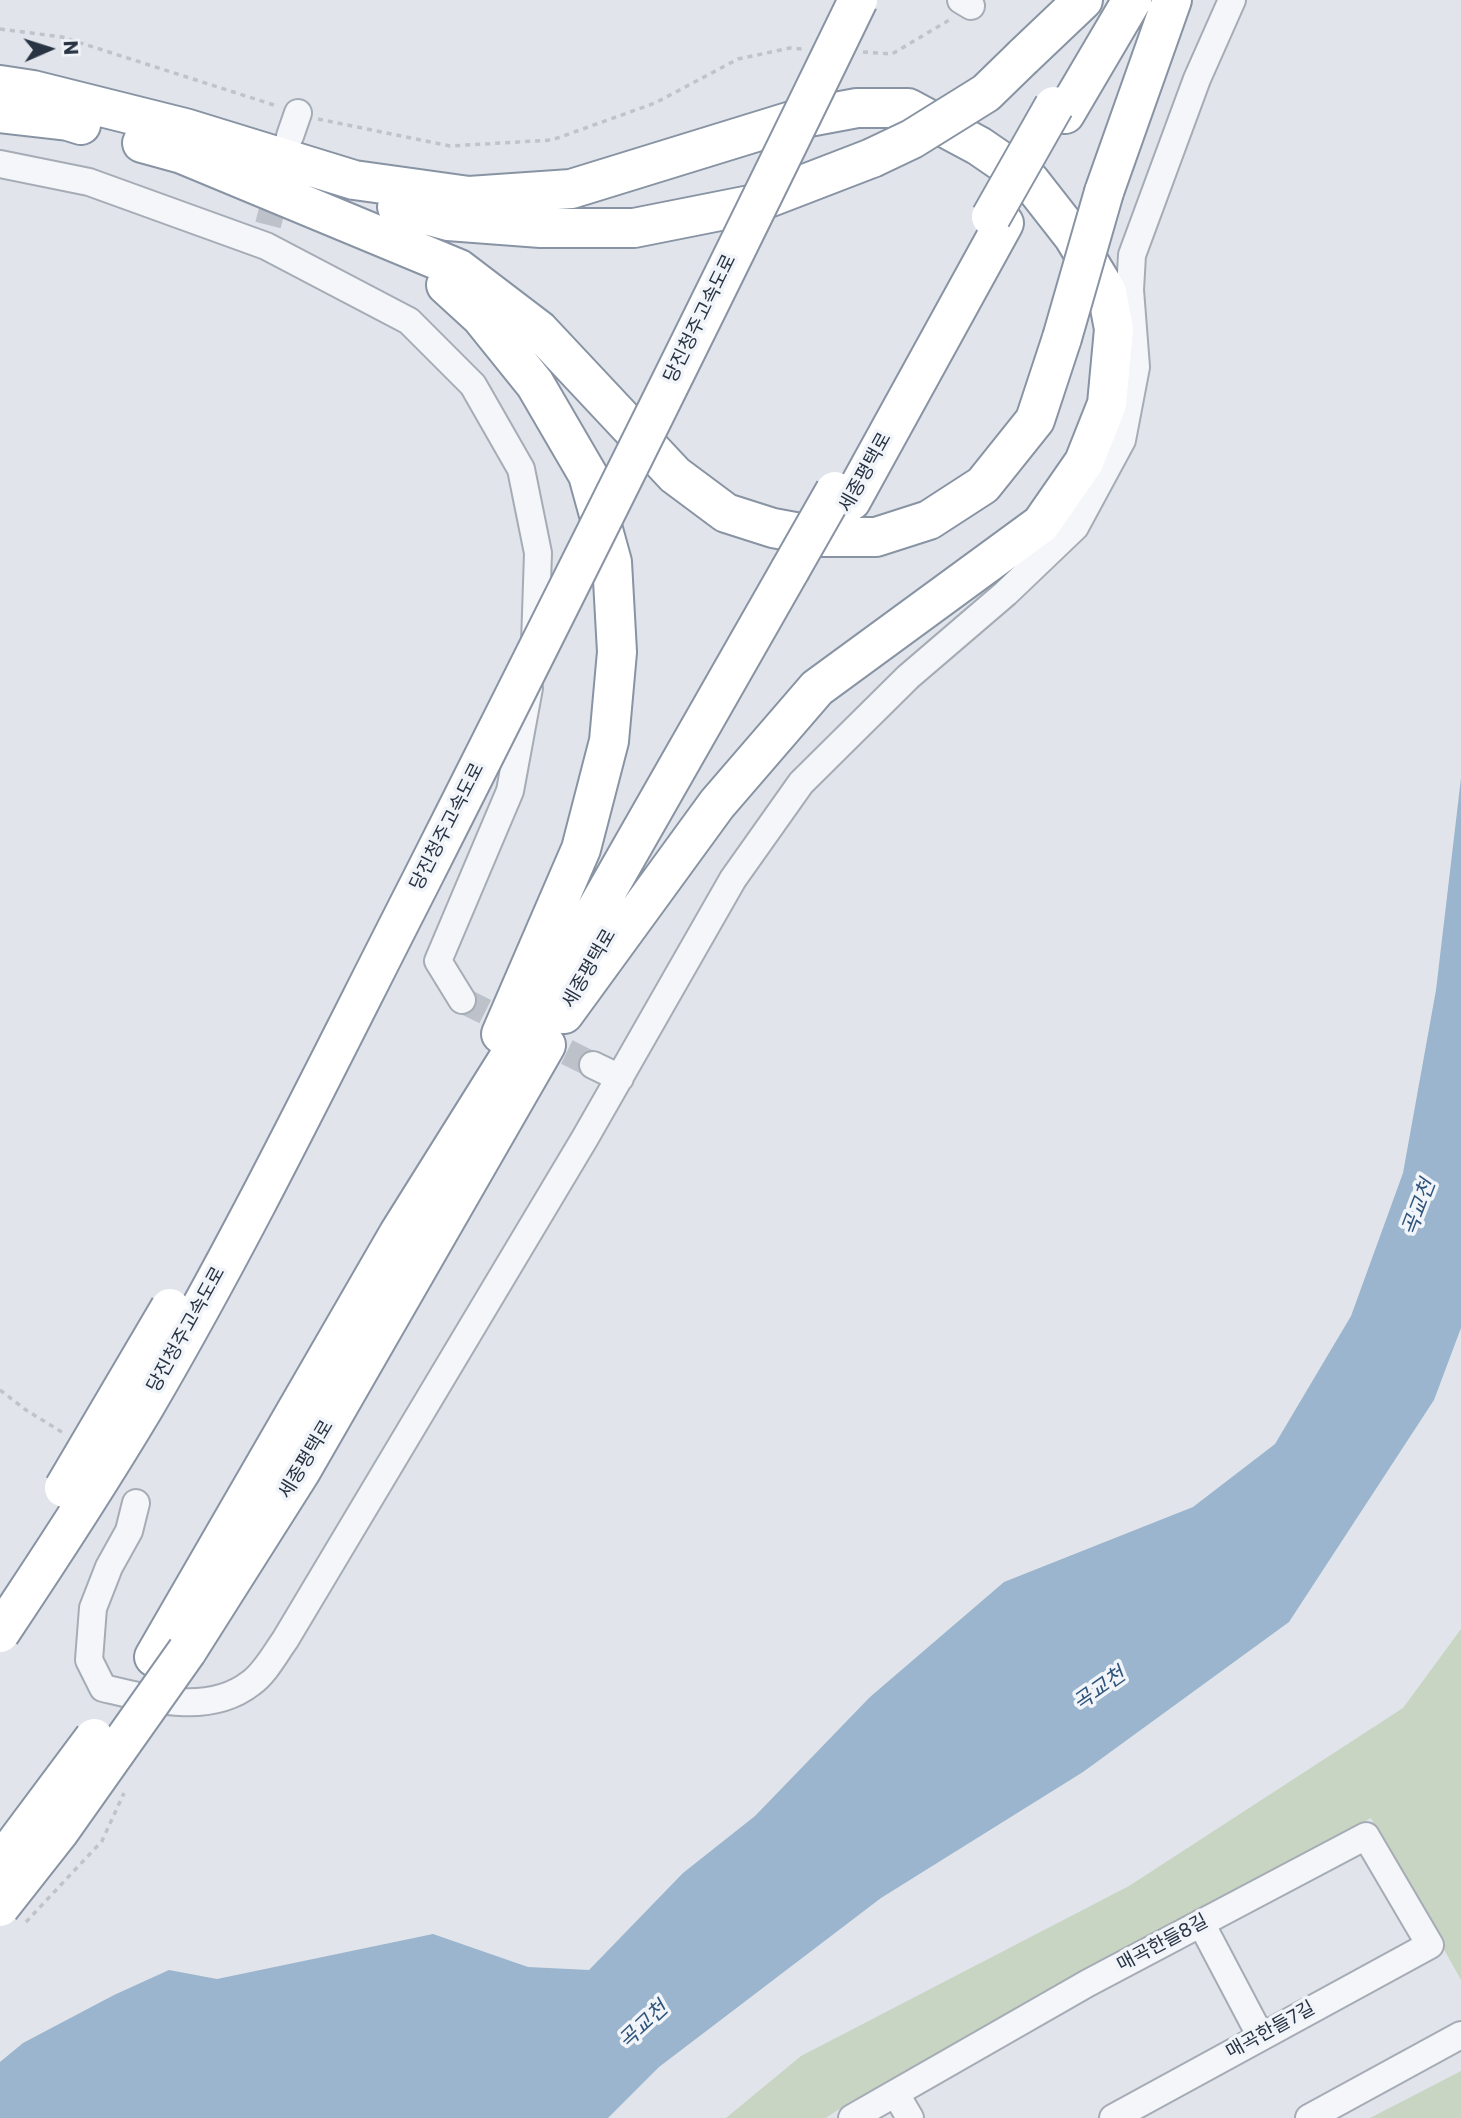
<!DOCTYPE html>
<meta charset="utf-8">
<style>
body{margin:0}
#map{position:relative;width:1461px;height:2118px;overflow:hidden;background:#e1e5eb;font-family:Poppins,sans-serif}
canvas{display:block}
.north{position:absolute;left:14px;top:14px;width:70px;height:70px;-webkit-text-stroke:5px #f1f4f8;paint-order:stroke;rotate:87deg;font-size:19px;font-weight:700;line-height:28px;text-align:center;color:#283344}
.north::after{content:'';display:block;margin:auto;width:24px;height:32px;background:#283344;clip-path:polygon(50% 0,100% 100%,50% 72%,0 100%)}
</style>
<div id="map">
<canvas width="1461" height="2118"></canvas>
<div class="north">N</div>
</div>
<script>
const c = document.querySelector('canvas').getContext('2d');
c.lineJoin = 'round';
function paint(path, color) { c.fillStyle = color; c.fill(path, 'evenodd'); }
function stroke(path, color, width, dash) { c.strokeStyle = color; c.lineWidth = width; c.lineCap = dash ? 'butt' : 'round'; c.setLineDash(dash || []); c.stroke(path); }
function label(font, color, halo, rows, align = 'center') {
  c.font = font + ' Poppins,"Noto Sans KR",sans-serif'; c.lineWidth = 7; c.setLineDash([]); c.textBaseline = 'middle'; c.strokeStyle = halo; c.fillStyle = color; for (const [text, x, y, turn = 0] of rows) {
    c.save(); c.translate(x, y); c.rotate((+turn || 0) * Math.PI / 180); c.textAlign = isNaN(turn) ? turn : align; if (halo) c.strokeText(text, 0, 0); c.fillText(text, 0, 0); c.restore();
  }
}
paint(new Path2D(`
 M1461,1629V1980L1371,1818L848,2103L826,2118H726L801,2056L1129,1886L1403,1708Z
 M1461,2071V2118H1370Z`), '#c7d5c2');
paint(new Path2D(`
 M1461,778V1328L1434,1400L1289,1622L1083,1772L881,1898L659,2067L608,2118H0V2062L23,2043L114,1995L169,1970L217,1979L433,1934L528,1967L589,1970L683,1873L755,1816L870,1697L1004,1582L1193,1507L1275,1444L1351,1316L1403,1173L1436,990Z`), '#9ab5cd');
stroke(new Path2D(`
 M268,225L280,179
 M462,1000L593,1065`), '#bcc1ca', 26, [26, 13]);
const minor = new Path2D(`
 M961,0L971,6
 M290,136L298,113
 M0,164L89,182L266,246L409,321L473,385L521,469L538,553L535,643
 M462,1000L438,961L510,791L529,688
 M593,1065L620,1078
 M136,1503L129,1531L109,1567L93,1608L89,1660L103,1688C150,1699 209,1716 251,1683C265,1673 275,1654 285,1640L585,1138L733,879L801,783L908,677L1006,593L1075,527L1122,440L1136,367L1130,290L1132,255L1197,79L1232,0
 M1201,1923L1261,2037
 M896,2094L910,2118
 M852,2118L1088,1983L1366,1836L1430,1945L1113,2118
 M1309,2118L1461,2035`);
const highway = new Path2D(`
 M1023,57L1083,0
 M0,85L33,90L185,128L354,180L469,196L571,189L798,119L857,108H908L979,146L1030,181L1073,236L1107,292L1114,329L1107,404L1084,462L1041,524L817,688L717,804L564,1014
 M0,113L68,121L81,125
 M1065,114L1132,0
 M142,143L182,154L459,269L539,330L675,475L726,513L773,528L822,537H876L929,520L983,485L1035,420L1062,338
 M1104,192L1172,0
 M397,207L448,221L541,228H634L750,205L872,158
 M446,285L481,317L535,384L588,475L612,562L617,652L609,741L581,849L501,1034
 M851,501L1004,223
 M187,1651L301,1471L546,1045
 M154,1657L399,1233L543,1003L790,570`);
stroke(minor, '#a6acb6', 30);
stroke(highway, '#8893a3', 42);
stroke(new Path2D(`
 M0,29L62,37L277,106
 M863,52L892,54L951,19
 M318,119L450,146L552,140L655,103L738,59L790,48L803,49
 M0,1390L26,1410L65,1434
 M26,1922L102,1841L124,1793`), '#bfc3ca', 3.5, [5, 5]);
stroke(minor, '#f4f6f9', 26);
stroke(highway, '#fff', 38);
const highwayBridge = new Path2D(`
 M872,158L912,139L986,93L1023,57
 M991,217L1054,106
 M1062,338L1104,192
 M790,570L835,491
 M64,1488L170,1308
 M0,1633C50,1558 99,1483 145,1406C245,1235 331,1057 421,881C569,588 715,295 858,0
 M0,1864L94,1738
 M0,1907L59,1832L187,1651`);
stroke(highwayBridge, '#8893a3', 42, []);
stroke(highwayBridge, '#fff', 38);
label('19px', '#283344', '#f1f4f8', [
 ["당진청주고속도로",701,319,-64],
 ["세종평택로",866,473,-61],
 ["당진청주고속도로",448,827,-63],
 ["세종평택로",590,969,-60],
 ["당진청주고속도로",187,1330,-61],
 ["세종평택로",307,1460,-59],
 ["매곡한들8길",1163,1944,-28],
 ["매곡한들7길",1271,2031,-29]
]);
label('italic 21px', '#2f547b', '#f1f4f8', [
 ["곡교천",1420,1208,-69],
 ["곡교천",1100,1690,-35],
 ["곡교천",644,2026,-43]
]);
</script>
